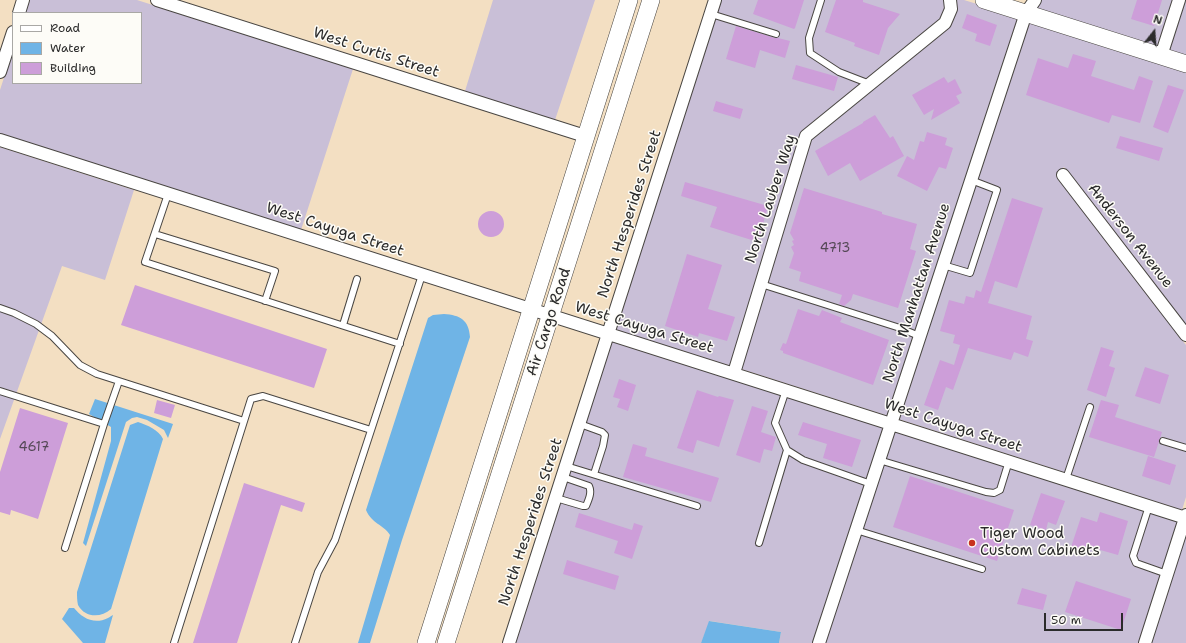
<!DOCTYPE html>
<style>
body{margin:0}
#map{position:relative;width:1186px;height:643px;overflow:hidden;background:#f3dfc2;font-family:"Shantell Sans",sans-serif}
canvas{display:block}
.legend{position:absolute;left:12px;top:12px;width:130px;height:72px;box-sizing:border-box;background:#fdfcf7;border:1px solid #a9a8a5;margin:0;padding:5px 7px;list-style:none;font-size:12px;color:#2b2b2b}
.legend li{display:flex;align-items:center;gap:8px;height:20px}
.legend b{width:20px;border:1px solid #a9a8a5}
.north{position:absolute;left:1134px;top:12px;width:40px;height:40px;-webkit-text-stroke:3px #fdfcf7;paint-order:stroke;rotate:17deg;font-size:11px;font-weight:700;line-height:16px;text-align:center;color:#2b2b2b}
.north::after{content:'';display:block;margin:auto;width:14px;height:18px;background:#2b2b2b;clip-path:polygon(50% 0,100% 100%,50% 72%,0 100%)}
.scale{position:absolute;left:1044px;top:613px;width:79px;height:18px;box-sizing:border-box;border:2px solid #2b2b2b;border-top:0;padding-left:5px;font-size:12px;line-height:14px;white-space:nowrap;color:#2b2b2b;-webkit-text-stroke:3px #fdfcf7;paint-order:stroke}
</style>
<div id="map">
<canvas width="1186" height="643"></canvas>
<ul class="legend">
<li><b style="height:5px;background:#fff"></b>Road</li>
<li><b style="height:11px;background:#6fb4e6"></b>Water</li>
<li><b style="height:11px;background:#cd9ed9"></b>Building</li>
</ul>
<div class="north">N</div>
<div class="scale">50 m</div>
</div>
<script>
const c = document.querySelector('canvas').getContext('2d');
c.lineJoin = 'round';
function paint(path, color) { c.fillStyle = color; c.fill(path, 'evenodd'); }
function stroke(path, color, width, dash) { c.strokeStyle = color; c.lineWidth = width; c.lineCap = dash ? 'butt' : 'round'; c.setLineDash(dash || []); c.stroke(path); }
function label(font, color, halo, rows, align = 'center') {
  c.font = font + ' "Shantell Sans",sans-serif'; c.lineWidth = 3; c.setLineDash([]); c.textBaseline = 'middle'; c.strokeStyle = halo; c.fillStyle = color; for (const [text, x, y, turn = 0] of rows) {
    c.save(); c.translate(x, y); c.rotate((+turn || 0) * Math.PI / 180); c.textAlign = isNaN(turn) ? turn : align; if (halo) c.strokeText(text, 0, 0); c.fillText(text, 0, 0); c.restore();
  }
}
paint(new Path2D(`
 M29,0H137L353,69L301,230L0,134V90L13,50V83H141V13H25Z
 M493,0H595L555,120L465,91Z
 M721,0H944L945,9L941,19L801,134L731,366L616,330Z
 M955,0H964L1019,17L888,416L741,369L811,140L948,28Z
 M1041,0H1173L1158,48L1035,9Z
 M1184,0H1186V57L1168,52Z
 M1029,20L1186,70V325L1064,167L1056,175L1186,345V497L1182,510L898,419Z
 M0,147L134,190L105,280L62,266L0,439Z
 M612,341L884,427L813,643H779L781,632L710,621L701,643H515Z
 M894,430L1178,522L1139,643H825Z
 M1186,533V643H1151Z`), '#c9bfd7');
paint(new Path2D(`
 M444,314C460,315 469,320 470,337L402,540L370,643H358L390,535C383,524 372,524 366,510L428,318L433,315Z
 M95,399L173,424L168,438L164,430L147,420L137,417L132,418L126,422L86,546L83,543L111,441V427L89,414Z
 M138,422C147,425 159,430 163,439L111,609C101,618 85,618 78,605C77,601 77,596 77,592L130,425Z
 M69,608H74C82,618 94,625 108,618C110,617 111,616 113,615L105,643H83L62,619Z
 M709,621L781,632L779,643H701Z`), '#6fb4e6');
paint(new Path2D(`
 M758,0H804L795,28L794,29L753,14Z
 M836,0H863V2L900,14L888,28L879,55L854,46L855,43L825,32Z
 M1137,0H1162L1154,26L1131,19Z
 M967,14L997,25L990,46L975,41L977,34L962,28Z
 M736,26L775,38H778L790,41L785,58L760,50L755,68L726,59Z
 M1073,54L1096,61L1091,76L1134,90L1139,76L1153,81L1140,123L1112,115L1109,123L1026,95L1038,58L1068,68Z
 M796,65L838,77L834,91L792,79Z
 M944,77L948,83L955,79L962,93L956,96L960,103L931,120L934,109L924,115L912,95Z
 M1168,85L1184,90L1168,133L1153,127Z
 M716,101L743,109L740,119L713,111Z
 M875,115L890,138L893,136L904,156L860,181L850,163L828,176L815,151L863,123V122Z
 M927,132L947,138L945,145L953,148L946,169L939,167L927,191L897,176L907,156L914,160L920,141L924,142Z
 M1120,136L1163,148L1159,161L1116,148Z
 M685,182L768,206L758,242L710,227L717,207L681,196Z
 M804,188L882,212V214L917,224L910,249L916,251L898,308L853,294L851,300L844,306L839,304L842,295L799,281L801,272L789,268L794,253L791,247L794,245L792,241L794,240L790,233Z
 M1012,198L1043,208L1017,288L995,281L988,303L1032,316L1026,339L1033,341L1028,357L1014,352L1011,360L968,348L953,390L946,387L938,410L924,405L940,360L954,365L960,345L953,343L955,335L940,331L949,300L964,304L966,296L974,298L976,290L981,292Z
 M478 224a13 13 0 1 1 26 0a13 13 0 1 1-26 0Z
 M687,254L722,265L708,309L735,317L727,341L699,333L698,337L665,326Z
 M135,285L327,349L314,388L121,325Z
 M798,309L819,316L822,310L842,318L840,322L889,340L873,385L783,353V351L780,350L783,343L786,344Z
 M1101,347L1114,351L1109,366L1115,368L1106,397L1087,390Z
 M1145,367L1169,375L1160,404L1135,396Z
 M619,379L636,385L628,411L617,407L620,399L613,397Z
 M697,390L718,397L719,396L734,400L719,447L697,440L693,453L677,448Z
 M157,400L175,405L171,418L154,413Z
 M1101,400L1119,405L1115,417L1162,432L1154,457L1089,437Z
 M752,406L768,411L761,432L776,437L772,451L764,449L760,463L736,455Z
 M20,408L68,423L38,519L11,510L10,515L0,512V472Z
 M803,422L861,440L852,467L823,458L827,444L798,435Z
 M633,444L647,448L645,456L719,478L711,502L623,477Z
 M1148,456L1176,465L1170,485L1142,476Z
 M910,476L1014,510L997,561L893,527Z
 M244,483L305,503L302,512L281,505L237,643H193Z
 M1041,493L1065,501L1056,525L1048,522L1046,530L1030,525Z
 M1100,512L1128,521L1118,555L1086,546L1083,554L1070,550L1081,517L1097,522Z
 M579,513L632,530L634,523L643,526L632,559L614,553L618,541L575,527Z
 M567,560L619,576L615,590L563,574Z
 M1076,581L1131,599L1121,630L1065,612Z
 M1022,588L1047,595L1043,610L1017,604Z`), '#cd9ed9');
const lane = new Path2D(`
 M821,0L809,38L810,53L839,72L870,84
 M711,14L776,34
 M168,194L145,262L400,344
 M155,234L275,271L265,301
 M943,265L970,273L997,190L971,180
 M761,284L900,328L919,336
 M0,308L14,313L36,324L52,336L80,365L97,374L244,421
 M343,325L357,279
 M786,390L775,423L787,450L803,460L871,484
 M0,391L104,424L119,381
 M580,424L602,432L605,435L603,446L594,474
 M1163,441L1186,448
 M879,460L986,492L994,493L1000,490L1009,461
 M566,466L697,506
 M1066,479L1090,407
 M556,498L583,506H586C589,499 592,492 589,486L563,477
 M1149,506L1133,556L1136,563L1167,574
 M856,530L982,569
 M759,543L787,450
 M65,548L104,424
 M174,643L251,399L263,396L371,430
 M295,643L318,572L335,540L422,275`);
const street = new Path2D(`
 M157,0L585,136
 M19,13L23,0
 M1161,56L1179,0
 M0,72L13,32
 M0,140L1186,518
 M1063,175L1186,335
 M734,373L806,136L945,23L951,9L950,0
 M509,643L715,0
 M819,643L1026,13L1035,0
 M1145,643L1186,515`);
const secondary = new Path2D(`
 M984,0L1186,64
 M426,643L629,0
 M446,643L651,0`);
stroke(lane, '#494642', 8);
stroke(street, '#494642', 14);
stroke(secondary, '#494642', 18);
stroke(lane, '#fff', 6);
stroke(street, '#fff', 12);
stroke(secondary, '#fff', 17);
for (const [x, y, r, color] of [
 [972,543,4,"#c8321e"]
]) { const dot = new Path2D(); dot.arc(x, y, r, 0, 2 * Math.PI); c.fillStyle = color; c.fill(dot); stroke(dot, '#fdfcf7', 1.5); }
label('13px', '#544856', null, [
 ["4713",835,249],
 ["4617",34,448]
]);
label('15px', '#2b2b2b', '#fdfcf7', [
 ["West Curtis Street",376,53,18],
 ["North Lauber Way",771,199,-72],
 ["North Hesperides Street",630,214,-72],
 ["West Cayuga Street",335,230,18],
 ["Anderson Avenue",1130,236,52],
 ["North Manhattan Avenue",917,293,-72],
 ["Air Cargo Road",549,322,-72],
 ["West Cayuga Street",644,328,17],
 ["West Cayuga Street",953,426,18],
 ["North Hesperides Street",531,522,-72]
]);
label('15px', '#2b2b2b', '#fdfcf7', [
 ["Tiger Wood",980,534],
 ["Custom Cabinets",980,551]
], 'left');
</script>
